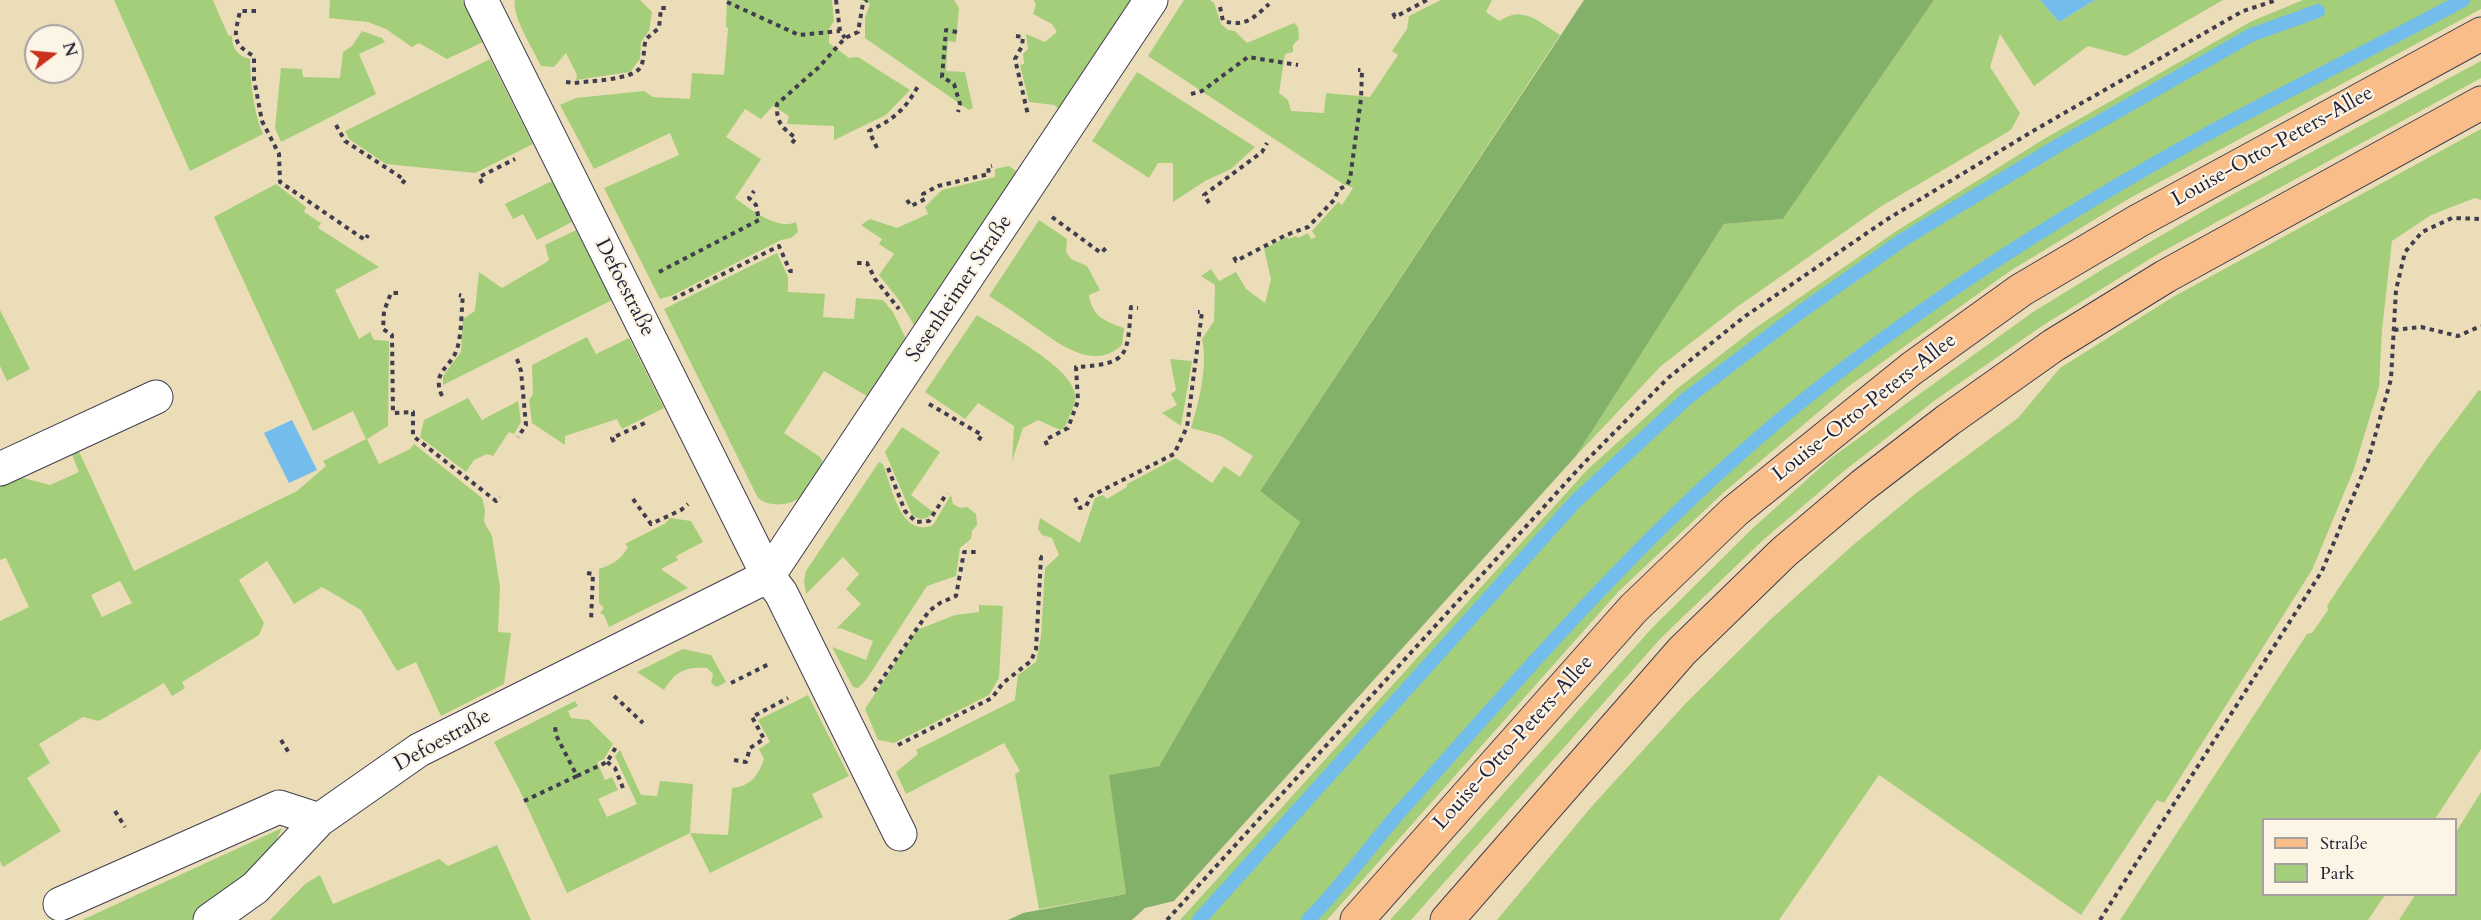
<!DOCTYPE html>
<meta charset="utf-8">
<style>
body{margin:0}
#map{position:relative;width:2481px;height:920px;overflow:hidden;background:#ecddb9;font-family:Cardo,serif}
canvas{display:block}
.legend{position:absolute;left:2262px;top:818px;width:195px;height:78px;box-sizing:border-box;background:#fcf5e5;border:2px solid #a5a1a1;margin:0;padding:8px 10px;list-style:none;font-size:18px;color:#22223b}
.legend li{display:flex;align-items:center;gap:12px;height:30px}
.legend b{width:30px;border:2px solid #a5a1a1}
.north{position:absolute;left:24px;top:24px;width:60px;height:60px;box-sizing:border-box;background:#fcf5e5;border:2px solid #a5a1a1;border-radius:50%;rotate:74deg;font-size:16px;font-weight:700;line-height:24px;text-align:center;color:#22223b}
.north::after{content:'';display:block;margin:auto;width:21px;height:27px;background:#c8321e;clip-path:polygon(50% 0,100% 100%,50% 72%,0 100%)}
</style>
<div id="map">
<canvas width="2481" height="920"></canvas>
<ul class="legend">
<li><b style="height:8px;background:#f9bd89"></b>Straße</li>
<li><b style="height:16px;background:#a4ce7a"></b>Park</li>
</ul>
<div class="north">N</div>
</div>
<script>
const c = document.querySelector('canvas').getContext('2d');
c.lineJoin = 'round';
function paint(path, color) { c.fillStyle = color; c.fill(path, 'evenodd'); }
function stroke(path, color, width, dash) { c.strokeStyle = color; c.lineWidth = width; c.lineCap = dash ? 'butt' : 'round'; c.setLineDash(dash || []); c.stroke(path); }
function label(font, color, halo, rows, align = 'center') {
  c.font = font + ' Cardo,serif'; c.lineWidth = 4.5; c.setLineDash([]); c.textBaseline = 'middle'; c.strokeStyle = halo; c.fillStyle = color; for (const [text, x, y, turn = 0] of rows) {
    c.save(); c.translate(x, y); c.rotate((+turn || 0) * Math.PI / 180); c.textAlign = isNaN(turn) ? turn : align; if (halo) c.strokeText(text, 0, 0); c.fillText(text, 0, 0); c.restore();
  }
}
paint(new Path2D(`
 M114,0H213L228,35L232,36C232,49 238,56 250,59C251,84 253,111 263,134L190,171Z
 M330,0H462L483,42L447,59L419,43L412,47L386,29L368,22L329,18Z
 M515,0H640L652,12L649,31L641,42L640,59L630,72L576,80L577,75L566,53L554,67L541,66C534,51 511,15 515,0Z
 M727,0H832L834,21L829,29V43L849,58L858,57L910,90L886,115L834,140V126L787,124L789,116L773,106L761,119L745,109L726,137L761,159L735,198C750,209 778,231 796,222L798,232L791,238L781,240L673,295L660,299L604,188L679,155L670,133L594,169L560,105L576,98L644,91L653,97L690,99L692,73L724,75L728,28L726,27Z
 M861,0H954L959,8L956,42L948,41L946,71L965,72L973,108L969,110L865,38V18L870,4Z
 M1034,0H1134L1059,109L1054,105L1029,102L1020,65L1024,64L1023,54L1028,49L1026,34L1045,42L1057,32L1052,24L1033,14L1036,5Z
 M1184,0H1210L1214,3L1221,24L1228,30L1235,31L1247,43L1294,23L1298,27L1299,39L1293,45V52L1285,54L1279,93L1288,100L1291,111L1324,113L1326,93L1370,97L1398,55L1392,51L1407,29L1409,16L1441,0H1492L1486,12L1499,21C1524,5 1539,22 1560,35L1260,491L1300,522L1159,766L1110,775L1126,894L1039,909L1015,774L1020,771L1004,743L906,794L896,772L918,754L916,750L1015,700L1018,675L1036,662L1041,637L1045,568L1059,555L1052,538L1042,535L1038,529L1040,518L1080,543L1095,498L1103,495L1107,499L1127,487V484L1176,458L1212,483L1224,466L1240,477L1253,456L1221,436L1191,428C1199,401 1208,367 1202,339L1214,321L1215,285L1201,276L1211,269L1219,281L1236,272L1246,289L1265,303L1271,279L1264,249L1287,237L1288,239L1296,236L1298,238L1308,233L1311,239L1316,237L1312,231L1338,202L1342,205L1353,188L1343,184L1148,56Z
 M1934,0H2040L2059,22L2095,0H2223L2126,56L2088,46L2034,86L2000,34L1990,67L2020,113L2011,130L1880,207L1737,307L1661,366L1576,456L1724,224L1783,219Z
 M2303,0H2481V9L2130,198L2010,271L1849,386L1723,493L1619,591L1327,920H1180L1588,469L1678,388L1754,329L1895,232L2044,139L2250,22Z
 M362,31L382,38L385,42L359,54L376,94L281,142L275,128L281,68L302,69L303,77L340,78L343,52L352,46Z
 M490,59L533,144L475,173L386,164L349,139L345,131Z
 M2481,61V78L2158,254L2042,326L1934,401L1844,471L1762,541L1661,638L1411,920H1390L1652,628L1753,528L1831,458L2033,312L2103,269L2226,198Z
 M1137,72L1255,147L1231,169L1205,181L1173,202V163H1158L1149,178L1092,141Z
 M2481,129V200L2475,198L2431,215L2392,241L2382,330L2379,387L2354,469L2312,570L2164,803L2157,800L2081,915L1879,775L1779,920H1497L1593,805L1686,703L1770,620L1852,546L1915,494L2018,418L2060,368L2173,297Z
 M1009,166L1019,173L917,330L899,300L879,275L894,254L879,244L882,239L861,225L870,219L897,228L928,214L925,207L942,190L995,177V169Z
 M552,181L572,222L537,240L523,214L513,219L505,204Z
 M276,184L306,207L304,212L321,223L318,228L379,267L335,290L359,339L370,332L374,340L389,341L388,426L367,439L379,464L410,449L414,444L482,498L485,510L484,522L492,536L500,587L498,632L511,633L504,684L441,716L416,662L397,671L361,610L322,587L294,604L267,561L239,580L264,623L259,635L182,682L185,688L172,696L164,683L99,721L83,717L39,744L50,763L27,778L61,831L3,867L0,861V621L29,607L6,558L0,560V481L12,475L50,485L79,472L71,452L76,445L134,571L297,491L326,466L323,461L366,439L353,411L313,431L214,217ZM120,581L132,603L102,617L91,595Z
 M1039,220L1067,239L1066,252L1071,259L1087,266L1100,290L1089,295C1092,317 1105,321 1124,328L1122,345C1093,372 1058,343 1032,325C1018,315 1004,305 989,296Z
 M576,230L612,300L443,385V376L461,352L463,319L475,311L479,272L502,288L545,263L549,260L545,245Z
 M777,253L788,277V292L825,294L823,317L854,319L856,298L883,300L893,312L908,343L872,399L824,371L784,433L820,457L824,464C819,473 814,487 806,493C794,505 772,509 758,498L664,309Z
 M0,310L30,369L7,381L0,366Z
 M977,315C1000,330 1075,368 1075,396C1076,406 1068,418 1065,427L1060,430L1038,420L1023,428L1012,461L1014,426L978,403L965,419L925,392Z
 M587,337L596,354L629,338L664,408L622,429L617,419L565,436V445L532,423L529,400L533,394L532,365Z
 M1170,359L1192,361L1181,426L1162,413L1177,405L1171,394L1176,390Z
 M2479,390L2481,391V749L2435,819L2264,820V894L2385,895L2368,920H2120L2307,634L2312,633L2328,610L2327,606L2338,589L2429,456Z
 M468,398L482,420L518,401L521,422L514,434L509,432L493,456L487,454L474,460L466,472L420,437L424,420Z
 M902,427L940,452L911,495L933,512C927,520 921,521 912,515L885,452Z
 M879,462L883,464C891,486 901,539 933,525L951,495L953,504L960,508L967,507L976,514L977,525L972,531L971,539L960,548L956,576L927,586L866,680L858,688L853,687L832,647L866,660L873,641L840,628L836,629L861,604L846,589L859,574L843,557L806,594L804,581L806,571Z
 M670,518L691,521L703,542L676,556L678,560L661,569L688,588L609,627L604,615L600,613L604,608L599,603V569C613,564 621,560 628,547L625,544L666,523Z
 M979,605L1003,606L999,678L989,695L894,743L878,740L865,709L917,630L955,615L979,612Z
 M683,649L711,655L726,682L717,687L711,683L713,674L707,668C685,667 676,671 664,690L637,672Z
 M808,695L849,776L812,794L823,817L710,873L690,833L567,893L519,789L494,742L575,701L578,706L568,711L571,718L589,720L613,744L604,759L597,762L605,780L612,777L618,790L598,799L607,817L637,804L615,756L620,750L641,795L657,796L660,781L693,784L690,833L728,835L732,788C751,786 758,776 764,759L759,749L770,742L758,720Z
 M2481,792V920H2399L2415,895L2456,894V832Z
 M282,828L271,851L250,875L191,920H82Z
 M497,845L531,920H270L305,884L320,875L333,904L439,859L448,866Z`), '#a4ce7a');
paint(new Path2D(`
 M1584,0H1934L1783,219L1724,224L1576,456L1174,901L1145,908L1132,920H1008L1023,913L1126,894L1109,775L1159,766L1300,522L1260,491Z`), '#83b16a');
paint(new Path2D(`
 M2040,0H2095L2059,22Z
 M292,420L317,470L289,483L264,433Z`), '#72bdeb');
stroke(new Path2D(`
 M1199,920L1575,502L1686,399L1802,311L1904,239L2059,145L2251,35L2318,11
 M1308,920C1343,885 1372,843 1405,806C1510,689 1613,568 1730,463C1868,338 2035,230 2198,139C2285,91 2375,48 2463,0`), '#72bdeb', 14);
const minor = new Path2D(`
 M481,0L768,576L781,593L900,834
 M0,469L156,397
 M60,904L279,807L319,820
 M210,920L255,888L319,820L419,750L768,576L1151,0`);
const major = new Path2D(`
 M1357,920L1633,609L1735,511L1911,369L2021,290L2138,221L2481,34
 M1447,920L1682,651L1784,552L1862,486L1948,420L2054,345L2166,276L2481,103`);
stroke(minor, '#403e4e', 35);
stroke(major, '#403e4e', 35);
stroke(new Path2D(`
 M836,0L840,31L845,38
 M727,2L799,35L840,31
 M1220,7L1223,21C1246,27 1252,19 1269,4
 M256,11H240C235,35 230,43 254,56V79L262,121L279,154L280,182L365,240L368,235
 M1393,13L1395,17L1427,0
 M957,32L946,30L942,77L954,84L960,104L958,112
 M1016,36L1023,37L1022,46L1015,59L1028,115
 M566,82L574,83C589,81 631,80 640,68C645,60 643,48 646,39L659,28L661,8H666
 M1191,94L1202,91L1248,57L1298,65
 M336,125L345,141L405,180L401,185
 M792,143L796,138C782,128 776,122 777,104L819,67L845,38L858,32L863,3L867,0
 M877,148L869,131C894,119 905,110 918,86
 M482,183L479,177L515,159
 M907,200L911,206L925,199L923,194L938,186L989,174L988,167L992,166
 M1209,203L1204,195L1262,152L1267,143
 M1052,217L1101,253L1106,248
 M1234,257L1236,261L1286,235L1308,227L1335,199L1338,190L1347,185L1350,179L1361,99L1362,70H1358
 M857,263H867L875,279L899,309
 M659,272L759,220L756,205L749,198L754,191
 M398,293H391L384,311L383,329L392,335L393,413L413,412V436L496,501L500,497
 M673,299L779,246L790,271H796
 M2394,330L2421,327L2458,336L2481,326
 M517,359L521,371L526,425L518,437
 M442,396C431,371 451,368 457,349C462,333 461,312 463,296L459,295
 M929,404L982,435L978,441
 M614,442L612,438L647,422
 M1047,445L1045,440L1068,428L1078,401L1076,367C1130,364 1127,356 1131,307L1138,308
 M888,468L905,511L916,522L929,521L947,493
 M1075,498L1080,508L1086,506L1091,496L1174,454L1187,427L1202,312H1198
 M633,499L651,524L681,510L688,504
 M587,573L593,574L591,621
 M731,683L771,663
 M874,691L929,611L940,603L956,596L964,552H976
 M614,696L643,723
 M281,740L289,753
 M898,745L992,698L1003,683L1031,661L1036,649L1041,557H1036
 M734,760L746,762L750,748L764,739L752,717L788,698
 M607,762L615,768L623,788
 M577,776L607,762L616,747
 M524,801L577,776L556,735L555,726
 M115,811L125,827
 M1167,920L1583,464L1668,378L1744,317L1886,220L2038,128L2243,11L2277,0
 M2100,920L2322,571L2368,461L2391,379L2396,290L2405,252L2422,232L2452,218L2481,219`), '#403e4e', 4, [4.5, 4.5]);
stroke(minor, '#fff', 33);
stroke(major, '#f9bd89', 33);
label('21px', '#22223b', '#fcf5e5', [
 ["Louise-Otto-Peters-Allee",2273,147,-29],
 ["Defoestraße",624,288,63],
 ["Sesenheimer Straße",960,289,-56],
 ["Louise-Otto-Peters-Allee",1865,408,-38],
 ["Defoestraße",443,741,-29],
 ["Louise-Otto-Peters-Allee",1514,743,-48]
]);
</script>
